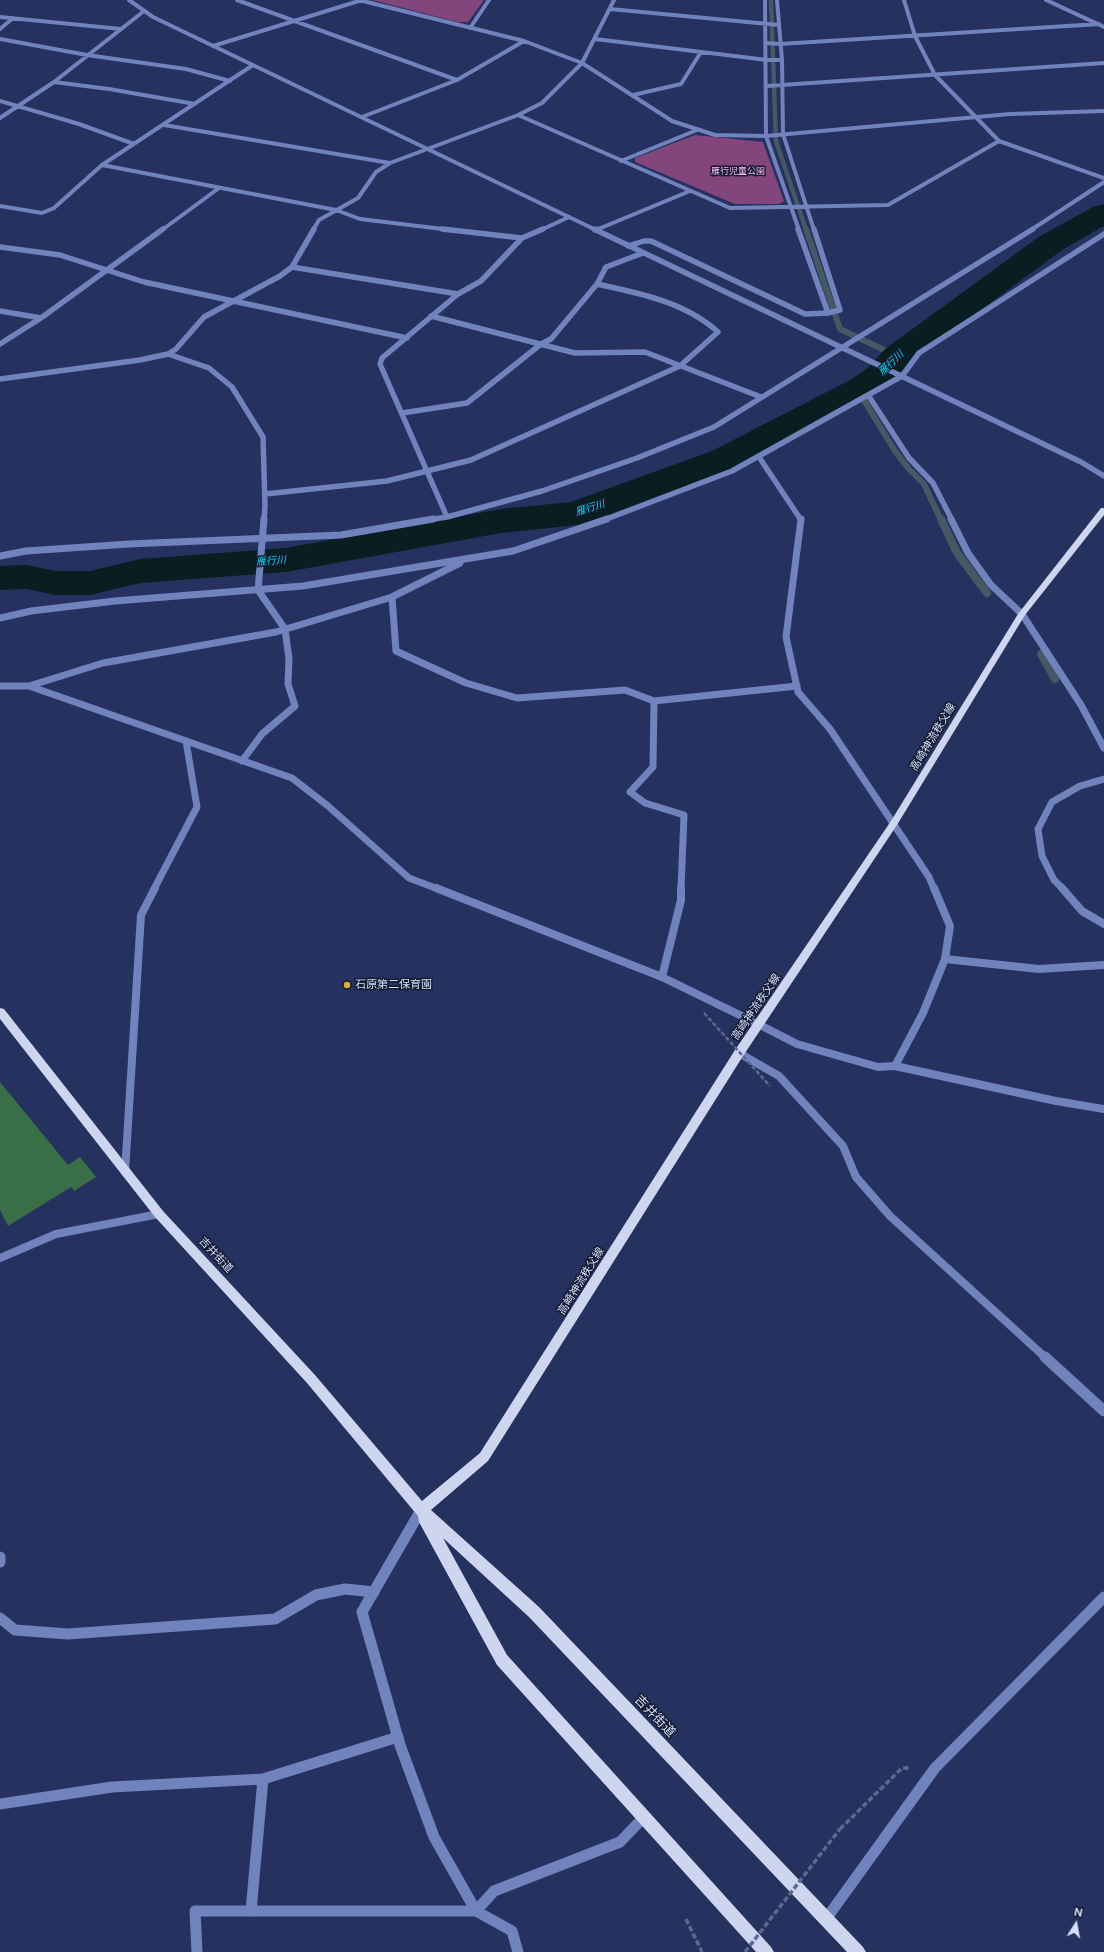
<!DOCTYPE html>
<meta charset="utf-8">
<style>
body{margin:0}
#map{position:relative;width:1104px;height:1952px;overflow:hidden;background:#25315f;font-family:"Public Sans",sans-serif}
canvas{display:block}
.north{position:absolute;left:1056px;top:1904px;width:40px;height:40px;-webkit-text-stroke:3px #151b30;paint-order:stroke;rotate:11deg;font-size:11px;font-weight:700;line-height:16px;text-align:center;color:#d5dffc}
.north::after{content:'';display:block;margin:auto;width:14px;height:18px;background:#d5dffc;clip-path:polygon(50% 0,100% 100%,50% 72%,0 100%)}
</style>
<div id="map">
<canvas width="1104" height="1952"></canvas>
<div class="north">N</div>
</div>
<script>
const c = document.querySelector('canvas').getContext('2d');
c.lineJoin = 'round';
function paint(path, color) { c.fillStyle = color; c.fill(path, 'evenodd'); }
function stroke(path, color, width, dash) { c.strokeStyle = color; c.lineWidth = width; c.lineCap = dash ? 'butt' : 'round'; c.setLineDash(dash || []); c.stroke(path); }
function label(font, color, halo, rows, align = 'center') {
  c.font = font + ' "Public Sans","Noto Sans JP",sans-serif'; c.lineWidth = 3; c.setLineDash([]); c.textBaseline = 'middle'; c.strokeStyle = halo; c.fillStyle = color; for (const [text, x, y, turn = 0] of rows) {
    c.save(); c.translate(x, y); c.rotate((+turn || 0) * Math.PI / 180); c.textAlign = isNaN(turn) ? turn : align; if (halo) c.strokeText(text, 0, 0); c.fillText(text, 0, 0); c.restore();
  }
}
paint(new Path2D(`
 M372,0H484L468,22H458Z
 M695,135L763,142L784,201L779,204H735L635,162V158Z`), '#82467d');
stroke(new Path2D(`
 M771,0L776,141L806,230`), '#465863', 4.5);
stroke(new Path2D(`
 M806,229L840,329L897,356
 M857,389L895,451L908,468L924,484L941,520`), '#465863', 6);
stroke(new Path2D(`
 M941,519L957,553L987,593
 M1041,654L1055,679`), '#465863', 8);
paint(new Path2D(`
 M1104,204V226L1062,250L909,363L893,381L876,393L738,467L591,521L577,525L501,533L286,572L140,583L90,595H55L27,589L0,590V566L27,565L55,571H90L140,559L286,548L501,509L571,502L712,451L852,379L869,367L885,349L1040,236L1093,207Z`), '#081e21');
paint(new Path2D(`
 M0,1082L68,1165L80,1157L96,1177L74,1191L71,1187L8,1226L0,1210Z`), '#3a6e47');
stroke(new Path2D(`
 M840,1829L902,1768H909
 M686,1919L702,1952`), '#5d6891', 3.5, [5.5, 2.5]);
stroke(new Path2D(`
 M1063,889L1054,880L1042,856L1038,829L1052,802L1080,786L1104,779`), '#7083bd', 7);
stroke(new Path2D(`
 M1062,888L1082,911L1104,924
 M945,959L1039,969L1104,965
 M758,1024L797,1044L878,1067L895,1066
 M739,1053L779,1076L843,1146L856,1177L890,1216L1046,1358`), '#7083bd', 8);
stroke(new Path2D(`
 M1045,1357L1104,1411
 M0,1557V1562
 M0,1618L15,1630L68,1634L275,1619L316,1595L345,1589L374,1592
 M0,1804L112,1787L263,1779L398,1737
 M251,1911L263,1779`), '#7083bd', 11);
stroke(new Path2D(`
 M237,0L457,80
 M359,0L524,41L582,63L672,121L715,135L766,136L1010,114L1104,111
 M765,0L766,136L799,230
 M777,0L782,60L783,134L814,230
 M904,0L915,36L935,75L999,141L1104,178
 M1046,0L1104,27
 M610,9L779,25
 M0,17L121,29
 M470,28L489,0
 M0,29L13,18
 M0,39L87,55L186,69L230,81
 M595,39L767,60H782
 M766,43L780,44L1099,24
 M213,46L362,0
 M54,82L109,89L195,104
 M767,86L1104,63
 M633,95L681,84L701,52
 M0,101L79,124L134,144
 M518,115L730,208L888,205L999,141
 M362,117L457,80L524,41
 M0,118L54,82L144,11
 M164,125L390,163
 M621,161L697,130
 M102,165L336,210L360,219L451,230
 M0,206L42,213L54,208L102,165L253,65
 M162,230L219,188
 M313,230L319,220L358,198L376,172L390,163L518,115L542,103L582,63L614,0
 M541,230L569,217
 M596,230L690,191
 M1031,230L1104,182`), '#7083bd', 4);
stroke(new Path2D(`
 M442,229L522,238
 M798,229L828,313
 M595,230L598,229
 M628,246L644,241H651L805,314L828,313L840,310L814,229
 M0,247L60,255L144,282L407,338
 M292,267L458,294
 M597,284L606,267L643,253
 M0,311L41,318
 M431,316L575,353L645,352L761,397
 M0,344L41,318L163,229
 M168,354L176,349L204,317L280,276L292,267L314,229
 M0,379L140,360L168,354L209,368L232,387L263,437L265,505L264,520
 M868,395L909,458L933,483L952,520
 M759,457L801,520
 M265,494L387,481L471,460L680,366L718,332C685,302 639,293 597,284L551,339L541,344L467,403L402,413
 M447,517L380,364L382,358L458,294L481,281L522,238L543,229
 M427,520L447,517L542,491L637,458L714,427L1033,229
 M604,520L732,471L902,376L919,353L1104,234`), '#7083bd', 5.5);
stroke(new Path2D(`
 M801,519L786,637L798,692L830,729L929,877L934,889
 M951,519L968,553L991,585L1022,614L1081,705L1104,748
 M0,556L26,551L129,544L341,535L433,519
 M392,597L396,651L466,683L517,698L625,690L654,701L797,686
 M0,618L31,611L115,601L303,586L513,551L607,519
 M0,686H29L292,778L328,806L409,878L438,889
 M29,686L103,663L276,632L392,597L460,563
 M654,701L653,767L630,792L645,803L684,815L681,889
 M242,761L262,734L295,706L288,684L289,659L285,629L258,590L264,519
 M154,889L197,807L186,741`), '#7083bd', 7);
stroke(new Path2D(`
 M436,888L662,977L758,1024
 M934,888L950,926L945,959L923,1013L895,1066L1056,1101L1104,1109
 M662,977L681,900V888
 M125,1172L141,915L155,888
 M0,1258L56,1234L159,1214`), '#7083bd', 8);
stroke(new Path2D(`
 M421,1510L362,1612L400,1745L434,1837L476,1911L512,1931L518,1952
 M826,1919L935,1768L1104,1597
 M197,1952L195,1911H476L494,1891L620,1842L644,1817`), '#7083bd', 11);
stroke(new Path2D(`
 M129,0L153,17L596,230`), '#7083bd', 4);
stroke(new Path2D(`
 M594,229L1081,462L1104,476`), '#7083bd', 5.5);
paint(new Path2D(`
 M1101,508H1104V515L1025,615L897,825L743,1056L488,1461L431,1510L539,1607L863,1947L866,1952H847L529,1617L443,1538L507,1655L771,1947L774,1952H756L497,1665L419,1522L418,1516L307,1383L155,1217L0,1019V1008L4,1009L163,1211L315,1375L422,1501L480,1453L735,1050L891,821L1018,614Z`), '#cdd6ee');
stroke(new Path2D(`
 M704,1013L770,1086`), '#5d6891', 2.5, [4.5, 2]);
stroke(new Path2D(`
 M745,1952L840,1829`), '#5d6891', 3.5, [5.5, 2.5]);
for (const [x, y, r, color] of [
 [347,985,4,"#dbb333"]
]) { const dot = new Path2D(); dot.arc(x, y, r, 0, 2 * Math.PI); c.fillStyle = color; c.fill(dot); stroke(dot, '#151b30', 1.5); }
label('9px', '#fbbbf4', '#151b30', [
 ["雁行児童公園",738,171]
]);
label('italic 10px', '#04d6f0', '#151b30', [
 ["雁行川",891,363,-44],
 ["雁行川",590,508,-18],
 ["雁行川",271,561,-5]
]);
label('11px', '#d5dffc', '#151b30', [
 ["高崎神流秩父線",933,737,-59],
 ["高崎神流秩父線",756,1007,-56],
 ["吉井街道",216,1255,47],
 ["高崎神流秩父線",581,1281,-58]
]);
label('11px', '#d5dffc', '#151b30', [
 ["石原第二保育園",355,985]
], 'left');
label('13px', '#d5dffc', '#151b30', [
 ["吉井街道",655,1716,46]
]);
</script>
